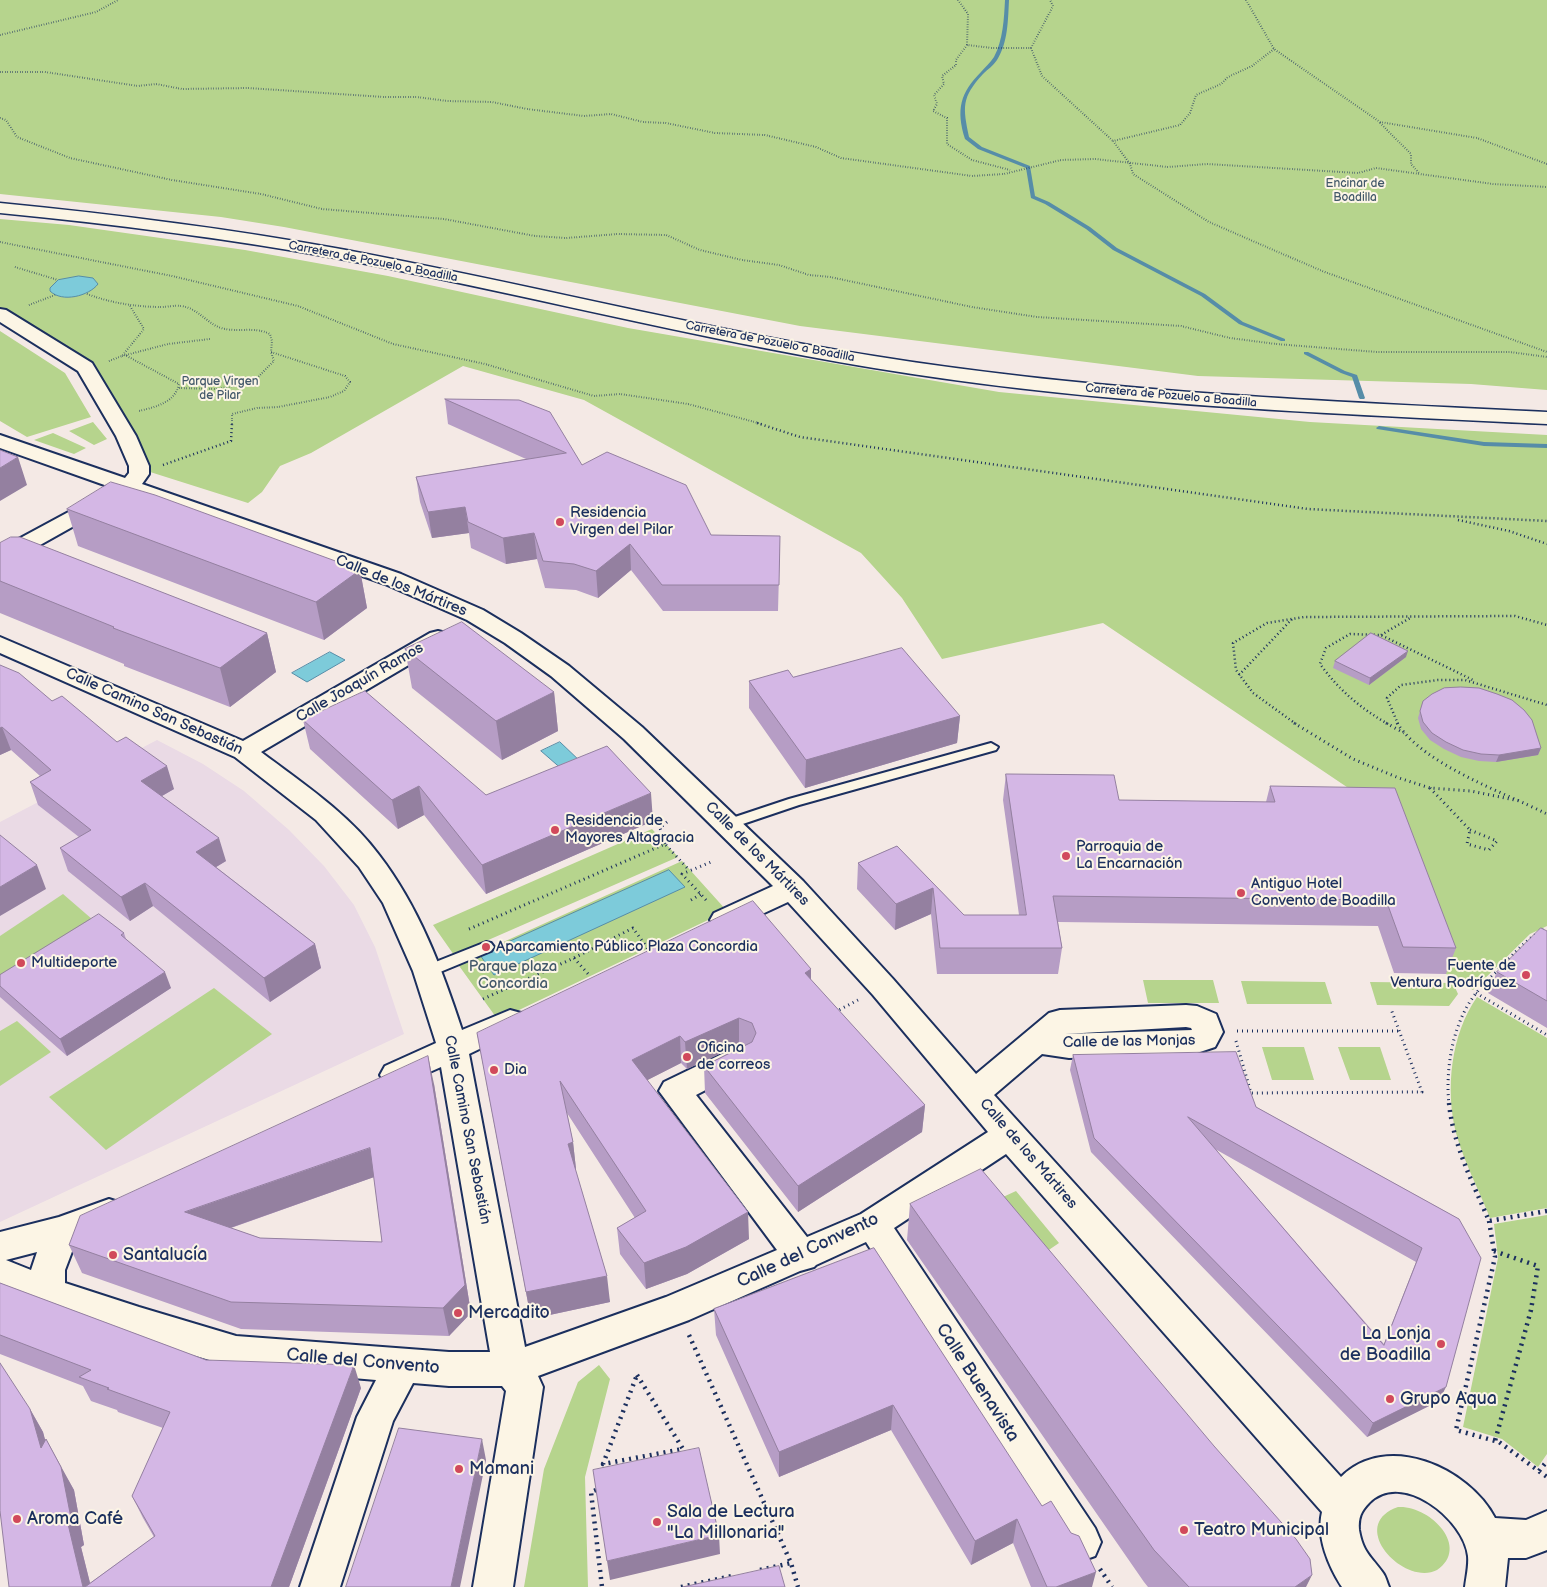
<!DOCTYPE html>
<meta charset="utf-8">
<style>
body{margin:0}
canvas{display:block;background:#f4e9e5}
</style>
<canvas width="1547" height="1587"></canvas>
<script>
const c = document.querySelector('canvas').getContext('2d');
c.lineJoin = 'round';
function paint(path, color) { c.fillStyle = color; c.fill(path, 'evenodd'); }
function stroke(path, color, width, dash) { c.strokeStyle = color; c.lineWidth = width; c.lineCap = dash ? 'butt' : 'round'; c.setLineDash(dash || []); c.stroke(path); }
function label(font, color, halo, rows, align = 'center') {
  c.font = font + ' "Balsamiq Sans",sans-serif'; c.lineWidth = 4; c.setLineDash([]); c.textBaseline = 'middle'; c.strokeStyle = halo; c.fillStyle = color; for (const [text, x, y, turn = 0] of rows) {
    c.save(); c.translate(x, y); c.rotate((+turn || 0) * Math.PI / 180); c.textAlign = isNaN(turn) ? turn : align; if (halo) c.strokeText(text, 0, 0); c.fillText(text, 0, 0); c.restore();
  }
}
paint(new Path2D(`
 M157,740L203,764L244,791L289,830L324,866L354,905L375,947L404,1034L0,1222V822Z`), '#eadae5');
paint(new Path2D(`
 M0,0H1547V390L1471,384L1198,376L800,326L284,227L221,217L0,194Z
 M0,219L69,225L245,250L388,276L628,328L999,392L1310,422L1547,435V926L1530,934L1473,990L1446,974L1387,814L1103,623L942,659L902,598L861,553L584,400L463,366L311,453L280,466L262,492L248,503L147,471L93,366L0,308Z
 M0,331L65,373L91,417L27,437L0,421Z
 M93,422L107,439L94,445L69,431Z
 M53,433L86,448L74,454L34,440Z
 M652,829L678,857L454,955L433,925Z
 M682,861L727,911L498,1020L457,963Z
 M63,894L100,926L0,990V936Z
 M1143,980H1213L1219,1003H1148Z
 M1241,981L1325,982L1332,1004H1247Z
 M1370,982L1453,983L1458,994L1449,1006L1377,1005Z
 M214,988L272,1034L106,1150L49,1097Z
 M1477,997L1547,1038V1208L1490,1218C1479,1190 1464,1162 1456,1133C1445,1089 1451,1034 1477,997Z
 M17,1021L51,1052L0,1086V1031Z
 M1262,1047H1304L1314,1080H1272Z
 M1338,1047H1380L1391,1080H1350Z
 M1016,1191L1059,1243L1037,1258L990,1203Z
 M1547,1215V1454L1538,1467L1502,1439L1463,1427L1498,1258L1494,1224Z
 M599,1365L610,1379L585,1477L588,1587H524L544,1469L578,1382Z
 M1398,1507C1430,1505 1471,1547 1437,1570C1404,1587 1346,1525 1398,1507Z`), '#b6d48d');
const water = new Path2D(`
 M79,276L93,278L98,284C89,296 62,303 50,291V288L58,280Z
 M330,652L345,660L307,682L292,673Z
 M560,742L582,763L564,771L541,751Z
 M669,870L685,887L494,975L480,955Z`);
paint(water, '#7dcbda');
stroke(water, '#568da8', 1);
paint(new Path2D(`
 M1005,0H1009C1008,20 1008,43 997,60C993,66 988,69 983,74C961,98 963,107 969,137L982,147L1030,166L1035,196L1049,202L1090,227L1117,248L1205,294L1243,322L1285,339V341H1281L1239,324L1201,296L1113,250L1086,229L1045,204L1031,198L1026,168L978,149L965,139C956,110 960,93 981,72C985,67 990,63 994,57C1003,40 1004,19 1005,0Z
 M1304,352H1308L1345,371L1357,375L1365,398L1364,399H1360L1359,398L1352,377L1341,373L1304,354Z
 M1379,426L1484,442L1547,444V448L1484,446L1377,429L1376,428Z`), '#568da8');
const service = new Path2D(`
 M991,743L998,747L996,750L799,805L728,829L723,827L721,824L723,821L789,799Z
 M486,942L491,943L494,947L491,951L428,977L423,975L420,971L423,967Z`);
const minor = new Path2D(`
 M0,309L6,310L92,363L136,436L149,466V474L142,484L401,574L483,610L521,633L569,666L642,727L803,881L893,979L976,1074L1049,1013L1060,1010L1186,1005L1197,1006L1216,1014L1223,1032L1215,1047L1194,1054L1069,1058L1042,1054L994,1095L1341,1477C1387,1431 1469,1468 1495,1518L1526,1520L1547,1511V1550L1526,1558H1508L1505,1587H1465C1466,1578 1469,1566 1468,1556C1464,1519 1401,1469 1369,1503C1361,1511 1358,1518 1359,1530C1363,1553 1371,1556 1383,1573C1386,1577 1387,1583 1389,1587H1342C1329,1567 1316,1537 1322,1512L1006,1154L894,1228L1095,1528L1101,1542L1095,1556L1081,1561L1067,1556L866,1242L816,1265L814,1267L800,1271L689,1320L538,1376L543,1387L513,1587H473L506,1391L502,1386H449L413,1383L393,1421L340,1587H300L357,1417L376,1380L236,1368L139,1339L0,1289V1232L59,1217L109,1199L121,1203L126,1213L121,1223L76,1241L65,1270V1283L139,1307L236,1336L449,1352H490L441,1067L396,1087L385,1084L380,1075L385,1066L436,1043L413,971L383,903L359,867L316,820L235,757L0,653V637L243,741L430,633L438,631L446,633L450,638L446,643L261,752C301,782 349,814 379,855C419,907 442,969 462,1030L510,1010L521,1013L525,1021L521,1029L469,1054L525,1347L666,1297L777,1250L659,1091L664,1082L724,1053L735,1049L746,1053L750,1061L746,1069L696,1095L807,1237L861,1214L988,1132L873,995L788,902L734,927L724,930L714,927L710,920L714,913L773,886L624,739L551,676L505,643L467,620L385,584L131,494L8,563L0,565V549L113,488L0,448V435L125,478L129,473V466L116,436L78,371L0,322ZM1186,1027L1191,1028L1192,1030L1065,1034ZM37,1252L31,1270L6,1260Z`);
const primary = new Path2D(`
 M0,203C112,214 224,228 335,248C515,281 693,327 874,356C1097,392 1322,401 1547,412V424C1322,413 1096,405 874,368C693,338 515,292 335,258C224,238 112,224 0,213Z`);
stroke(service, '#1b2f5e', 4);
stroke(minor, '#1b2f5e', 4);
stroke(primary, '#1b2f5e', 3);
stroke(new Path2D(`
 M958,0L968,14L967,45L992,48H1031L1042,76L1113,141
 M1246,0L1274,49L1380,122L1477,138L1547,164
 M0,35L96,12L118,0
 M967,45L956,60V65L942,76L944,84L934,95L937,104L933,111L947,118V144L972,160L1010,170
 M1031,48L1053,6L1050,0
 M1274,49L1252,66L1228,77L1221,84L1196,95L1190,113L1180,125L1113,141L1130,164L1133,174L1209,222L1322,271L1547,352
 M0,72H45L138,86L156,84L182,89L248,88L384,97H417L447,101L492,102L527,109L584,116L611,114L643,122L666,123L715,133L765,135L816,147L841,158L972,176L1004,174L1061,160L1095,159L1168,167L1207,164L1358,173L1376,168L1493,184L1547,187
 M0,118L6,120L17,137L70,158L172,180L261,194L322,209L444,219L535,236L566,238L618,234L666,235L700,250L742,260L779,265L809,275L830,277L972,307L1037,317L1181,326L1230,338L1276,344L1377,352H1510L1547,357
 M1380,123L1411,154V164L1420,174
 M0,242L172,276L298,306L393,344L485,364L594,396L620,394L688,404L762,424
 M15,267L58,280
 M87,294C111,303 136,307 162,307C168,307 175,305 181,306C198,308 206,323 221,328C237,333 254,326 270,334L272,341L271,352L345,376L350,382L344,391L330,397L278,407L257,408L232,414V424
 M29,305L55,295
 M126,355L168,344L210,339
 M122,356L125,355L179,384C175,403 155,407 139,411
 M109,361L122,356L144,329L130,306
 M179,388L218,389L253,382L274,361L271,352`), '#1b2f5e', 2, [0.5, 2]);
stroke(new Path2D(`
 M757,423L800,437L1308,509L1547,521
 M163,465L231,441L232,423
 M1458,520L1509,531L1547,544
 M1381,635L1410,618
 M1239,675L1292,619
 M1296,724L1253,693L1236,670L1233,643L1267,623L1304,617L1515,616L1547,625
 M1388,724C1360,708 1339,690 1320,664L1326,648L1350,634L1381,635L1475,681
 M1398,724L1387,698L1401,685L1438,680H1465L1547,705`), '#1b2f5e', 2.5, [1, 3]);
stroke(new Path2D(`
 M1294,723L1353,759L1399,778L1430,788L1471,791L1520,801
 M1386,723L1404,733
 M1397,723C1424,765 1503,792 1547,814
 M1430,788L1470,830
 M1470,830L1497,841L1489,850L1467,844Z
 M665,844L660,828L667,822
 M691,900L701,894
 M706,900L682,874L711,862
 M469,929L665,844L689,870
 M574,958L590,976
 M1476,993L1547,1035
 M483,999L574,958L633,928L648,949
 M835,1012L858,1000
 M1237,1031H1399
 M1236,1041L1251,1093L1422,1092L1391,1009
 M1449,1105C1445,1068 1453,1021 1477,992C1486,981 1497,972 1506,962C1519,948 1530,936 1547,928`), '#1b2f5e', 3, [1, 4]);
stroke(new Path2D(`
 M1449,1103C1453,1145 1473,1183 1489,1221L1547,1211
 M1489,1221L1495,1257L1456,1430L1499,1442L1547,1477
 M1494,1251L1538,1266L1531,1310L1495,1441
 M689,1335L791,1563L798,1587
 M637,1375L683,1449L603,1464Z
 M1539,1471L1547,1461
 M596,1490L591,1492L602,1587
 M1100,1569L1112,1587
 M760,1570L791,1563
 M681,1587L732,1576`), '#1b2f5e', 4.5, [2, 5]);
paint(service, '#fcf5e5');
paint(minor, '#fcf5e5');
paint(primary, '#fcf5e5');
paint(new Path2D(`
 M445,399L519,400L582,465L711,535L780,536L778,611H663L631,570L598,598L576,590L545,588L537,559L506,564L471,548L469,533L432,538L420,502L416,477L526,459L448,424Z
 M67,509L360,570L367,608L324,640L78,546Z
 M0,543L267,633L276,672L230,707L124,666V664L0,613Z
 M405,649L554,692L558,731L502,760L412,688Z
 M1406,657L1369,685L1333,668L1335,661Z
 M0,665L52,701L117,742L174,789L162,796L226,861L216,867L315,944L321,968L270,1002L153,906L130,921L68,871L60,848L79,837L38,805L30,782L40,776L11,750L0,755Z
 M793,677L960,716L957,743L805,788L749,708V681Z
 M1423,701L1541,748L1538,755L1496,762L1479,761L1461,757L1444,749L1430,740L1421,729L1418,718Z
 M303,720L486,795L653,821L486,894L424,815L398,829L310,749Z
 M1006,774L1119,800L1266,802L1270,786L1456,948L1446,974L1394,973L1378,926L1058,922L1062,948L1058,974H937L931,914L895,930L857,889L858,863L897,846L964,915H1019L1003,800Z
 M1547,931V1028L1488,993L1497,972Z
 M124,933L126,939L171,988L67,1056L0,997V975Z
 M811,969V980L925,1105L922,1132L798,1212L705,1093L704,1066L742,1046L739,1045L687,1069L681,1063L647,1080L749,1239L687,1274L646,1289L620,1254L617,1228L635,1218L567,1113L573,1142L576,1169H575L610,1302L531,1319L477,1033Z
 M1073,1055L1256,1107L1459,1219L1439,1401L1367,1437L1091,1152L1070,1070ZM1215,1149L1416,1262L1384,1344Z
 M434,1084L471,1313L449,1336L241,1329L82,1273L69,1245ZM374,1177L382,1242L260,1238L231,1228Z
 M910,1204L1306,1587H1148L1144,1582L907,1240Z
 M874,1248L1092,1587H1031L1013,1543L971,1565L891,1430L779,1477L716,1335L714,1309Z
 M0,1283L206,1360L361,1388L289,1587H9L30,1409L43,1432L45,1441L74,1490L84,1545L81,1547L90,1583L154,1537L143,1518L132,1496L163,1428L118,1412L117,1410L91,1401L83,1386L0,1354Z`), '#b69dc5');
paint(new Path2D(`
 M18,457L27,485L0,501V468Z
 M465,507L469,533L432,538L428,512Z
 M534,533L537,559L506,564L503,538Z
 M630,544L631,570L598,598L596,571Z
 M360,570L367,608L324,640L316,602Z
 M267,633L276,672L230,707L220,668Z
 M1408,651L1406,657L1369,685L1370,678Z
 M554,692L558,731L502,760L496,721Z
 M960,716L957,743L805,788L806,760Z
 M2,727L11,750L0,755V728Z
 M1541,748L1538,755L1496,762L1499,755Z
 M167,766L174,789L148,804L141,781Z
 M419,786L424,815L398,829L392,800Z
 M651,793L653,821L486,894L482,865Z
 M219,838L226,861L203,875L196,852Z
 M37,865L46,889L0,916V887Z
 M145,883L153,906L130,921L121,897Z
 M933,888L931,914L895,930L896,904Z
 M315,944L321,968L270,1002L264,978Z
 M811,969V996L805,973Z
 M165,972L171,988L67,1056L60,1039Z
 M739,1018V1045L687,1069L685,1042Z
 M680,1036L681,1063L634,1087L632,1060Z
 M428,1056L434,1084L471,1313L449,1336L443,1308Z
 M925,1105L922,1132L798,1212V1186Z
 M573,1142L576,1169L571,1171L568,1144Z
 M370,1148L377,1176L196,1240L185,1212Z
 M748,1212L749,1239L687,1274L646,1289L644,1263Z
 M607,1276L610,1302L531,1319L526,1292Z
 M354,1365L361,1388L289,1587H271Z
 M1446,1387L1439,1401L1367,1437L1373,1423Z
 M893,1405L891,1430L779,1477V1452Z
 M30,1409L43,1432L54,1471L41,1448Z
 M46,1439L74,1490L84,1545L81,1547L91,1587H83Z
 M482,1439L486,1460L460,1587H451Z
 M1017,1519L1013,1543L971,1565L975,1541Z
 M719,1535L720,1554L610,1580L607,1561Z
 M1096,1572L1092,1587H1056Z
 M1312,1575L1306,1587H1295Z`), '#9480a0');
const building = new Path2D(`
 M445,399L519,400L550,412L582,465L607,452L686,485L711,535L780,536L779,585H662L630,544L596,571L574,564L543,561L534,533L503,538L468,522L465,507L428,512L416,477L566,453Z
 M0,450L18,457L0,468Z
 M111,482L155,495L360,570L316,602L67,509Z
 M11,537H20L267,633L220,668L113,628L114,627L0,581V543Z
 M462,622L554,692L496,721L405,649Z
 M1371,633L1408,651L1370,678L1335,661Z
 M902,648L960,716L806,760L749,681L788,670L793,677Z
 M0,665L19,673L52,701L62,696L117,742L126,737L167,766L141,781L219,838L196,852L315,944L264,978L145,883L121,897L60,848L91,830L30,782L51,770L2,727L0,728Z
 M1461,687L1479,688L1497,694L1512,700L1524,710L1532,720L1541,748L1499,755L1481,754L1463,750L1446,742L1432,733L1423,722L1420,711L1423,701L1432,694L1444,688Z
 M365,691L486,795L607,746L651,793L482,865L419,786L392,800L303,720Z
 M1006,774L1114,775L1119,800L1275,802L1270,786L1395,788L1456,948L1403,947L1386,900L1053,896L1062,948H940L933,888L896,904L858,863L897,846L964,915H1026Z
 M0,835L37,865L0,887Z
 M753,901L811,969L805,973L925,1105L798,1186L704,1066L752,1042L756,1033L752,1023L739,1018L685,1042L680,1036L632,1060L748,1212L686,1247L644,1263L617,1228L646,1211L560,1081L573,1142L568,1144L607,1276L526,1292L477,1033Z
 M99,914L124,933L121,935L165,972L60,1039L0,986V975Z
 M1541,928L1547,931V1001L1497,972Z
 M1236,1052L1256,1107L1459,1219L1481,1258L1446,1387L1373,1423L1094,1138L1073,1055ZM1188,1117L1422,1248L1384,1345Z
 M428,1056L465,1285L443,1308L231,1302L69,1245L80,1216ZM370,1148L382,1242L260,1238L185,1212Z
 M981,1169L1214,1446L1296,1539L1310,1559L1312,1575L1295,1587H1189L1154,1550L910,1204Z
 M874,1248L1042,1506L1051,1501L1071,1533L1079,1536L1096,1572L1056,1587H1047L1017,1519L975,1541L893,1405L779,1452L714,1309Z
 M0,1283L206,1360L354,1365L271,1587H85L155,1536L132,1496L170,1412L107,1389L109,1388L79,1377L91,1370L0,1335Z
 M0,1363L30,1409L41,1448L46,1439L61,1467L72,1523L68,1524L83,1587H9L0,1511Z
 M399,1428L482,1439L451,1587H346Z
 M699,1448L719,1535L607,1561L593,1470Z
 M779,1566L785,1587H683Z`);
paint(building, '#d4b7e5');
stroke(building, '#9480a0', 1);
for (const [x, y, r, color] of [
 [560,522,5,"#d1495b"],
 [555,830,5,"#d1495b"],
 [1066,856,5,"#d1495b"],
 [1241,893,5,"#d1495b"],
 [486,947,5,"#d1495b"],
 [21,963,5,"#d1495b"],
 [1526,975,5,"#d1495b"],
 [687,1057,5,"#d1495b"],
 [494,1070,5,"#d1495b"],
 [113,1255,5,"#d1495b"],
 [458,1313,5,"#d1495b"],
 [1441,1344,5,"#d1495b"],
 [1390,1399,5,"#d1495b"],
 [459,1469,5,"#d1495b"],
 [17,1519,5,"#d1495b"],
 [657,1522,5,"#d1495b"],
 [1184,1530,5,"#d1495b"]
]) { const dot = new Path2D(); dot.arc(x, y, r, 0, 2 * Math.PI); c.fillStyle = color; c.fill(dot); stroke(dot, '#fcf5e5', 2); }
label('12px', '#42586a', '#fcf5e5', [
 ["Encinar de",1355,184],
 ["Boadilla",1355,198],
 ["Parque Virgen",220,382],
 ["de Pilar",220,396]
]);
label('12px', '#1b2f5e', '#fcf5e5', [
 ["Carretera de Pozuelo a Boadilla",373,262,11],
 ["Carretera de Pozuelo a Boadilla",770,342,11],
 ["Carretera de Pozuelo a Boadilla",1171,396,5]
]);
label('15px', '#1b2f5e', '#fcf5e5', [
 ["Residencia",570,513],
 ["Virgen del Pilar",570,530],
 ["Residencia de",565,821],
 ["Mayores Altagracia",565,838],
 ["Parroquia de",1076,847],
 ["La Encarnación",1076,864],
 ["Antiguo Hotel",1251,884],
 ["Convento de Boadilla",1251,901],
 ["Aparcamiento Público Plaza Concordia",496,947],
 ["Multideporte",31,963],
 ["Fuente de",1516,966,"right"],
 ["Ventura Rodríguez",1516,983,"right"],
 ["Oficina",697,1048],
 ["de correos",697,1065],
 ["Dia",504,1070]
], 'left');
label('15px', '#1b2f5e', '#fcf5e5', [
 ["Calle de los Mártires",401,586,22],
 ["Calle Joaquín Ramos",360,683,-30],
 ["Calle Camino San Sebastián",154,712,24],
 ["Calle de los Mártires",757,854,45],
 ["Calle de las Monjas",1129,1042,-1],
 ["Calle Camino San Sebastián",467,1130,79],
 ["Calle de los Mártires",1028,1154,49]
]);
label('15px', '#42586a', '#fcf5e5', [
 ["Parque plaza",513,967],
 ["Concordia",513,984]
]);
label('18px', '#1b2f5e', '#fcf5e5', [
 ["Calle del Convento",808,1251,-25],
 ["Calle del Convento",363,1362,5],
 ["Calle Buenavista",977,1383,57]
]);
label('18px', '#1b2f5e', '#fcf5e5', [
 ["Santalucía",123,1255],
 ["Mercadito",468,1313],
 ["La Lonja",1431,1334,"right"],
 ["de Boadilla",1431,1355,"right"],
 ["Grupo Aqua",1400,1399],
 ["Mamani",469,1469],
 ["Sala de Lectura",667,1512],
 ["\"La Millonaria\"",667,1533],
 ["Aroma Café",27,1519],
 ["Teatro Municipal",1194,1530]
], 'left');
</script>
